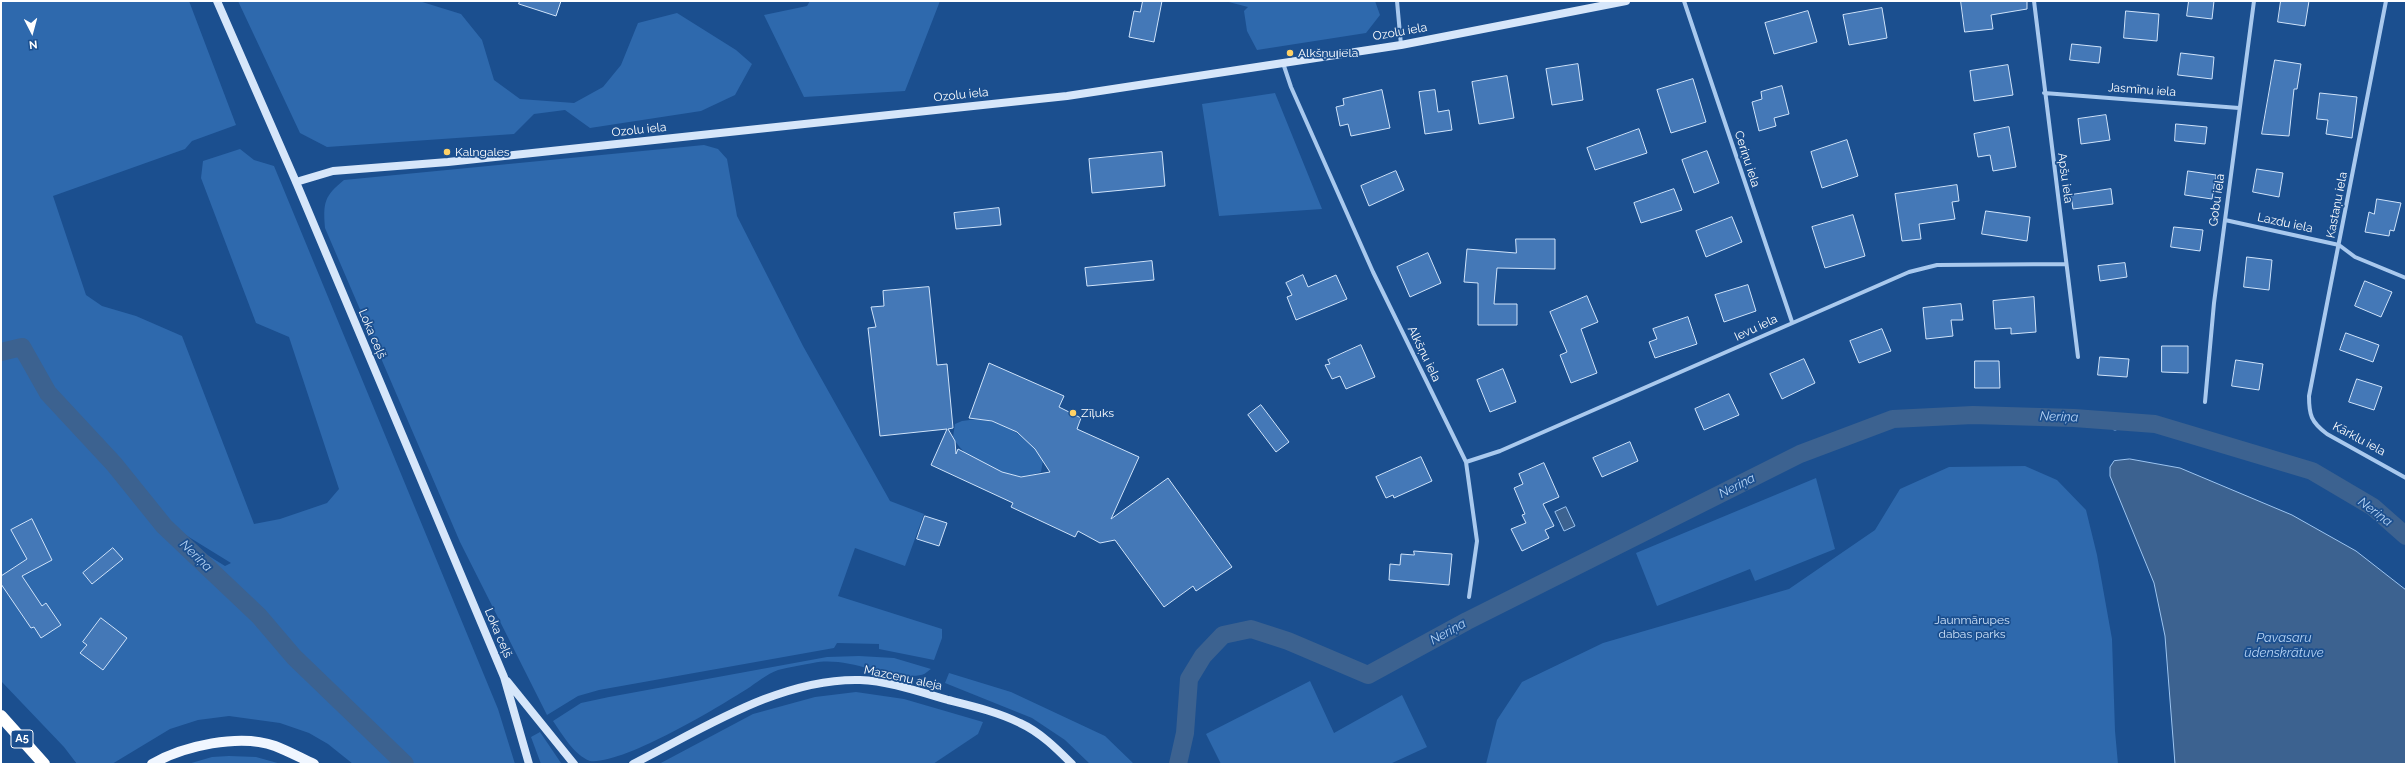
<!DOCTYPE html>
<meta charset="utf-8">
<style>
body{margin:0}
#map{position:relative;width:2407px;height:765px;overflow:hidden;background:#1b4f8f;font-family:Raleway,sans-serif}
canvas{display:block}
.frame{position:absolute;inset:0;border:2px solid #fff;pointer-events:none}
.north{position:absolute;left:12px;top:12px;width:40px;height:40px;-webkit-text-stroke:3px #1b4f8f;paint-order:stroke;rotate:174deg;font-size:11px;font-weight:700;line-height:16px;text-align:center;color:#fff}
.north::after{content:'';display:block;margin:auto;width:14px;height:18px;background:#fff;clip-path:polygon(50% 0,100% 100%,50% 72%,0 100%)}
</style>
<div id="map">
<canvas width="2407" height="765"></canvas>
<div class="frame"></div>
<div class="north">N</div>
</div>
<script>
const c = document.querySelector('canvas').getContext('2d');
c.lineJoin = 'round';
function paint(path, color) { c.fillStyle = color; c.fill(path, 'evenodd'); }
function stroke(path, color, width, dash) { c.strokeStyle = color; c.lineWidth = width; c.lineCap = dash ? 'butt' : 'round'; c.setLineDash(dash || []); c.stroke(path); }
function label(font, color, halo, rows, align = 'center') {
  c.font = font + ' Raleway,sans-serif'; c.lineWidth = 3.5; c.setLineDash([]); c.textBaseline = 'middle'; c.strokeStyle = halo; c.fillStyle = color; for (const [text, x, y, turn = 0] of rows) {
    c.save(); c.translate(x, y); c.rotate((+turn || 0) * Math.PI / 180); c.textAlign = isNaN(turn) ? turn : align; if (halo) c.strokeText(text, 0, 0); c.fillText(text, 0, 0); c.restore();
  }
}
paint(new Path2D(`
 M1,1H189L236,125L192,141L185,149L53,196L86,295L102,306L136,316L182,336L254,524L280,519L327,503L339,489L289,337L256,323L201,178L203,161L240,149L254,160L274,166L498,709L515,764H353L328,744L309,733L280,723L229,716L198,720L170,729L112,764H77L64,747L1,681V356H20L45,395L112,465L159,525L225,566L231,563L166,523L111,455L50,394L23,345L1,348Z
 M238,1H419L461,14L482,40L494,80L520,99L574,103L603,87L621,65L638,23L677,13L736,50L752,64L735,95L701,111L590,128L565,110L534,114L514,134L327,147L300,133Z
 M810,1H940L905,91L804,97L764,15L807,6Z
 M1225,1H1375L1380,15L1366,33L1257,50L1247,31L1244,11L1248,7Z
 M1275,93L1322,209L1219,216L1202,104Z
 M704,145L718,149L727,159L737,216L803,346L890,501L924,514L905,566L855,548L838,596L942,629V638L934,660L879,649V644L837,643L834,648L599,690L578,696L547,715L460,542L325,228C323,203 324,196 344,180Z
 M977,419C1006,422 1027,436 1043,460L1041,472C1034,474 1026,477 1019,476C997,473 963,459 953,437L955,424L962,421Z
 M2025,466L2057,480L2086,510L2097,555L2112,639L2115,731L2118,764H1486L1497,720L1522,682L1603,643L1789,589L1875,530L1900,489L1949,467Z
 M1816,478L1835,549L1755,581L1750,569L1657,606L1636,553Z
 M859,656L894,658L931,669C928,671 924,675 921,675C890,681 848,655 813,663C802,665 789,667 778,670C767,674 756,683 747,689C717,708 622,765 590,761C574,755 562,734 553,721L581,703L609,697L827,657Z
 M949,673L1011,692L1105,736L1134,764H1090L1065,740L1032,718L945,683Z
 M1310,681L1334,733L1402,695L1427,747L1390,764H1221L1206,734Z
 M856,692L904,699L983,722L978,734L933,764H659L753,714L815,697Z
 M540,732L561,763V764H541L531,737Z
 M229,756L256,757L281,764H188L212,757Z`), '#2e69ad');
const water = new Path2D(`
 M2130,459L2180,468L2292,515L2356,551L2406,590V764H2175L2165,636L2154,583L2110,476V467L2114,461Z
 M1566,507L1575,526L1564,531L1555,512Z`);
paint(water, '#3c6290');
stroke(water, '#9cc4f0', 1);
stroke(new Path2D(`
 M2115,421V428`), '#9cc4f0', 5);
stroke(new Path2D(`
 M1,352L22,347L48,393L114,464L164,526L259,616L294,657L405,764
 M1178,764L1185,733L1189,679L1203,656L1223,635L1251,629L1288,641L1368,675L1467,621L1800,454L1893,419L1973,415L2074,418L2155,424L2312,471L2373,507L2406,536`), '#3c6290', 18);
const building = new Path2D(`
 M520,1H561L556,16L519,4Z
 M1143,1H1162L1154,42L1129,37L1134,11L1140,12Z
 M1961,1H2027V9L1991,15L1993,29L1965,32Z
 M2189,1H2214L2212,19L2187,16Z
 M2281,1H2309L2305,26L2278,22Z
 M1882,8L1887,38L1849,45L1843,15Z
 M1808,11L1817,42L1774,54L1765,23Z
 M2126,11L2159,14L2157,41L2124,38Z
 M2072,44L2101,47L2099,63L2070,60Z
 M2181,53L2214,57L2212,79L2178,75Z
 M2275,60L2301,64L2297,89H2294L2289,136L2262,134Z
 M1578,64L1583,100L1552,105L1546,69Z
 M2008,65L2013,95L1974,101L1970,71Z
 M1507,76L1514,118L1479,124L1472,82Z
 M1693,79L1706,122L1671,133L1657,90Z
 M1782,86L1789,114L1774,118L1776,126L1759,131L1752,102L1762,99L1761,92Z
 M1382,90L1390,128L1351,136L1348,124L1340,126L1336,107L1344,105L1343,99Z
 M1435,90L1438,112L1449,110L1452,130L1425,134L1419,92Z
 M2320,93L2357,97L2352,138L2326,134L2328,120L2317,119Z
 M2106,115L2110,140L2081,144L2078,119Z
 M2176,124L2207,127L2205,144L2175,141Z
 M2009,127L2016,167L1993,171L1990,155L1978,157L1974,134Z
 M1639,129L1647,153L1595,170L1587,148Z
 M1847,140L1858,176L1822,188L1811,152Z
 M1707,151L1719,183L1694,193L1682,160Z
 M1162,152L1165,186L1092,193L1089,159Z
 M2257,169L2283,173L2279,197L2253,192Z
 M1396,171L1404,190L1369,206L1361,186Z
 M2188,171L2216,175L2212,199L2185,195Z
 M1957,185L1959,201L1952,202L1955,219L1919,224L1921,239L1902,241L1895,194Z
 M1674,189L1682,210L1641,223L1634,203Z
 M2111,189L2113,204L2073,209L2071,195Z
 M2377,199L2401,203L2394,231L2390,230L2389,236L2365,232L2369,212L2374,214Z
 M999,208L1001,225L956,229L954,213Z
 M1986,211L2030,217L2027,241L1982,234Z
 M1853,215L1865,256L1825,268L1812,227Z
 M1732,217L1742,242L1706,257L1696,231Z
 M2174,227L2203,230L2200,251L2171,247Z
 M1516,239H1555V269L1497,268L1494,304H1517V325H1478V283L1464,282L1467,249L1516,253Z
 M1428,253L1441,283L1410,297L1397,267Z
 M2247,257L2272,260L2269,290L2244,287Z
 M1152,261L1154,280L1087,286L1085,268Z
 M2125,263L2127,277L2100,281L2098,266Z
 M1303,275L1308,287L1336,275L1347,299L1296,320L1287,297L1292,295L1286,283Z
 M2365,281L2392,292L2381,317L2355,306Z
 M1748,285L1756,311L1724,322L1715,295Z
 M929,287L937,365L947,364L953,428L948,429L955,441L956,454L958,449L1002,472L1021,477L1050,472L1035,449L1017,432L992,421L969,418L989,363L1064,396L1059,407L1081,418L1077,429L1139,457L1111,519L1168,478L1232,567L1196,591L1193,586L1164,607L1115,540L1100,543L1078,531L1075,537L1011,507L1013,503L931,465L947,429L880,436L868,328L876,327L871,307L884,306L883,291Z
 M1587,296L1598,322L1581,329L1597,373L1571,383L1560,355L1567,352L1550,312Z
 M2034,297L2036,332L2011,334V328L1995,329L1993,301Z
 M1961,304L1963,320H1951L1953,336L1926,339L1923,308Z
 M1688,317L1697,344L1655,358L1649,342L1657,339L1653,329Z
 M1882,329L1891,351L1859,363L1850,341Z
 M2346,333L2379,345L2373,362L2340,350Z
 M1361,345L1375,377L1346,389L1340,376L1332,379L1325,365L1330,364L1328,360Z
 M2162,346H2188V373L2162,372Z
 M2100,357L2129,359L2127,377L2098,375Z
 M1804,359L1815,383L1782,399L1770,374Z
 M2236,360L2263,364L2259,390L2232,386Z
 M1975,361H1999L2000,388H1975Z
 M1503,369L1516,402L1490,412L1477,380Z
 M2357,379L2382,387L2374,410L2349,402Z
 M1729,394L1739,415L1704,430L1695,409Z
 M1261,405L1289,442L1276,452L1248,415Z
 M1630,442L1638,461L1602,477L1593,458Z
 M1421,457L1432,481L1394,498L1393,495L1386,498L1376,477Z
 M1544,463L1559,497L1543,504L1554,526L1545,530L1549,538L1522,551L1511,529L1526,523L1522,515L1525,514L1514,488L1523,484L1519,474Z
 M925,516L947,523L939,546L917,539Z
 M32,519L52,560L22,576L42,606L46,603L61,625L41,638L34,627L31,628L1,584V576L27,559L11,530Z
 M113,548L123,559L92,584L83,573Z
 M1414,551L1452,554L1449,585L1389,580L1390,564L1400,565L1401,554L1414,555Z
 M101,618L127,638L103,670L80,653L87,645L83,642Z`);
paint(building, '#4478b7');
stroke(building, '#cfe3fa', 1);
stroke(new Path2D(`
 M1397,1L1401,45
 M1684,1L1792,322
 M2034,1L2078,357
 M2386,1L2309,396C2309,415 2311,422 2327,434L2406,478
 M1283,63L1291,87L1373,272L1466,462L1477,541L1469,597
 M2044,93L2239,108
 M2225,220L2339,245L2355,257L2406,278
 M2205,402L2214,303L2254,1
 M1466,462L1500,451L1909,272L1937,265L2066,264`), '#a9c9ee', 4);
stroke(new Path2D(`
 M217,1L296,182L504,677L529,764
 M296,182L333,171L448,162L1067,96L1401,45L1626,1
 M507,681L574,764
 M633,764C703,729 780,678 860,680C889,681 920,692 948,700C972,706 998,712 1020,723C1040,732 1057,749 1072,764`), '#d6e6fa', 8);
stroke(new Path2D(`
 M152,764C183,746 240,733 275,746C288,751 301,758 314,764`), '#f0f6ff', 10);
stroke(new Path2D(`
 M1,716L44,764`), '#fff', 12);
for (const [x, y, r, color] of [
 [1290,53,4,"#ffd166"],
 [447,152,4,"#ffd166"],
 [1073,413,4,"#ffd166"]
]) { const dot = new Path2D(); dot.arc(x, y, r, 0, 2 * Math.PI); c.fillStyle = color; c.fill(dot); stroke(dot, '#1b4f8f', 1.5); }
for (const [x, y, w] of [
 [22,739,22]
]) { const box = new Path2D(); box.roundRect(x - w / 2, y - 9, w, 18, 3); c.fillStyle = '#1b4f8f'; c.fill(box); stroke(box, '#fff', 1); }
label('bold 11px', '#fff', null, [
 ["A5",22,739]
]);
label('12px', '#fff', '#1b4f8f', [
 ["Ozolu iela",1400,32,-10],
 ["Jasmīnu iela",2142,90,4],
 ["Ozolu iela",961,95,-6],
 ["Ozolu iela",639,130,-6],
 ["Ceriņu iela",1747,159,72],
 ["Apšu iela",2065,178,82],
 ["Gobu iela",2217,200,-82],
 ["Kastaņu iela",2337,205,-79],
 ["Lazdu iela",2285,223,12],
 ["Ievu iela",1756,328,-25],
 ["Loka ceļš",372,334,67],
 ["Alkšņu iela",1424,354,64],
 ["Kārklu iela",2359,439,28],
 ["Loka ceļš",498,633,67],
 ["Mazcenu aleja",903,678,12]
]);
label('12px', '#fff', '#1b4f8f', [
 ["Alkšņu iela",1298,53],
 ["Kalngales",455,152],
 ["Zīļuks",1081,413]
], 'left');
label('12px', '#cfe3fa', '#1b4f8f', [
 ["Jaunmārupes",1972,620],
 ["dabas parks",1972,634]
]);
label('italic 13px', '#b5d3f5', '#1b4f8f', [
 ["Neriņa",2059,417,2],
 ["Neriņa",1737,486,-27],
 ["Neriņa",2375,512,37],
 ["Neriņa",196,556,44],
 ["Neriņa",1448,632,-29],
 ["Pavasaru",2284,638],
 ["ūdenskrātuve",2284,653]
]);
</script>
